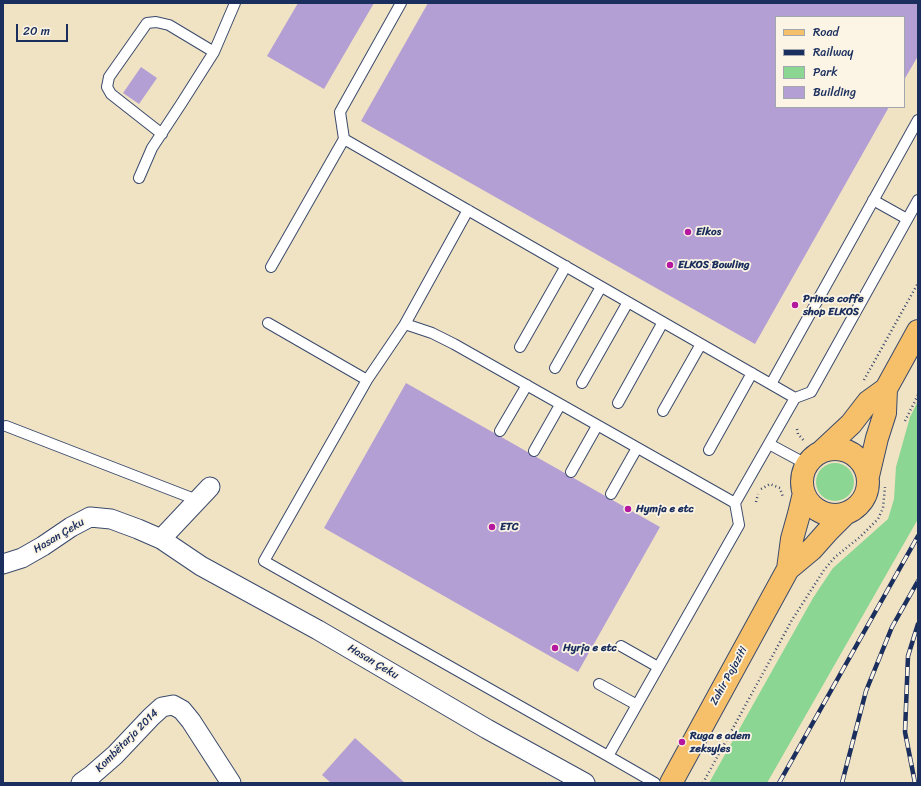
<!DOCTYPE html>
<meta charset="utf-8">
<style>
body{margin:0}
#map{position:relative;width:921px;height:786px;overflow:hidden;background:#f0e3c3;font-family:Sriracha,sans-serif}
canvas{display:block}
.frame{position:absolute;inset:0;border:4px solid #1b2f5e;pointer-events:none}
.legend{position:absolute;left:775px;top:16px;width:130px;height:92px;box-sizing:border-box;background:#fcf5e5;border:1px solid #a2a6af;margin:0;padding:5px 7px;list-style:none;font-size:12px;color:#1b2f5e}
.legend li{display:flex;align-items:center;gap:8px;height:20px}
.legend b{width:20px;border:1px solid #a2a6af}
.scale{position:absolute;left:16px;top:24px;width:52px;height:18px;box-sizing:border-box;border:2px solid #1b2f5e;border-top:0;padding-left:5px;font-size:12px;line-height:14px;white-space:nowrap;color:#1b2f5e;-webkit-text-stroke:3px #fcf5e5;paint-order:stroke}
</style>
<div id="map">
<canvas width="921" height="786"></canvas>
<div class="frame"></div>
<ul class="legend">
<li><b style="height:5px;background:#f6c06b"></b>Road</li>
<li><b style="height:5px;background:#1b2f5e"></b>Railway</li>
<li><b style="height:11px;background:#8bd692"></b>Park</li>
<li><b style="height:11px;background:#b49fd4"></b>Building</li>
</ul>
<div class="scale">20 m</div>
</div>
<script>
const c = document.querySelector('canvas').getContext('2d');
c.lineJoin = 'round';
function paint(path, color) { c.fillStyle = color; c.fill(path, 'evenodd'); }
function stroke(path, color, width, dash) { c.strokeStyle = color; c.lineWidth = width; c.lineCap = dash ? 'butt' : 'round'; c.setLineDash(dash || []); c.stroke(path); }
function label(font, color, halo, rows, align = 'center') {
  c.font = font + ' Sriracha,sans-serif'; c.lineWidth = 3.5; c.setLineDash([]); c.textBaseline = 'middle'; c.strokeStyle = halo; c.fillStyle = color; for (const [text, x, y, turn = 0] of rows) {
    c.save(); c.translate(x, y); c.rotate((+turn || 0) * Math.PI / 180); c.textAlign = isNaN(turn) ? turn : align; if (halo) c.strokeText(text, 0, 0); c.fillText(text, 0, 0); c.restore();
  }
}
paint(new Path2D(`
 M918,401V519L767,783H709L813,598L833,568L888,519L894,499L896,467L910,417Z
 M816 482a19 19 0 1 1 38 0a19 19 0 1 1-38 0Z`), '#8bd692');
paint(new Path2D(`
 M298,3H374L324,89L267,56Z
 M428,3H918V56L904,80V17H776V107H889L755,344L361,121Z
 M141,67L157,78L139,104L123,93Z
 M406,383L660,527L578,672L324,528Z
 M355,738L405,783H331L322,775Z`), '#b49fd4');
const lane = new Path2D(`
 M401,3L340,112L344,139L795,398L735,503L454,344L432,333L405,324L367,380L264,561L608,756L739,525L735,503
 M162,134L111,94L107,87L109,77L147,23L156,22L169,25L214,52
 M139,178L152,148L181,104L214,52L235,3
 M873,200L907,219
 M271,267L344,139
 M268,323L367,380
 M405,324L468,210
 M520,347L566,266
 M555,368L601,287
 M582,383L628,302
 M771,384L918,120
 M795,398L811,392L918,200
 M618,403L663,322
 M663,411L701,344
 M6,426L197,500
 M500,431L527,385
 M769,444L808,465
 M709,450L752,373
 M534,451L560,405
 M571,472L597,426
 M611,494L637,448
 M621,646L658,667
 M599,684L637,705
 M608,756L655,783`);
const street = new Path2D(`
 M161,539L210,487
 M3,564L22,558L43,546L71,527L90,517L111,519L138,529L161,539L201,566L318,630L487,729L585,783
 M81,783L92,775L115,755L151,717L162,707L173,705L182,710L191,721L231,783`);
const primary = new Path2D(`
 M802 482a33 33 0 1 1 66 0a33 33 0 1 1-66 0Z
 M821,452L851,424L868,402L886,389
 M868,476L877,438L885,413L886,389L918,331
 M788,569L792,539L799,514L804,493
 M671,783L788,569L812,549L828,531L845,514`);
stroke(lane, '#3b4a6d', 12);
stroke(street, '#3b4a6d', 21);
stroke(primary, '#3b4a6d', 24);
stroke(new Path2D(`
 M864,380L918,283
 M905,421L918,395
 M797,429L798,434L805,442
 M761,489L770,484L780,488L783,497
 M756,502L758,494
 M703,783L792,620L824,570L835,557L860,537L878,519L883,508L885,487`), '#3b4a6d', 2.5, [1, 3]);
stroke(lane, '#fff', 10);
stroke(street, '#fff', 19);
stroke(primary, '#f6c06b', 22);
const rail = new Path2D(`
 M779,783L918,536
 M842,783L866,691L892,627L918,581
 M915,783L905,732L908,656L918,624`);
stroke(rail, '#1b2f5e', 4.5);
stroke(rail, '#fcf5e5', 3, [9]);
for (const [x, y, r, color] of [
 [688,232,4,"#b5179e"],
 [670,265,4,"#b5179e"],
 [795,305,4,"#b5179e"],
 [628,509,4,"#b5179e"],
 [492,527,4,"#b5179e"],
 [555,648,4,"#b5179e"],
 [682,742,4,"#b5179e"]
]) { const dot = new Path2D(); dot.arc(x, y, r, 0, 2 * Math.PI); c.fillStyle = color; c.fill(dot); stroke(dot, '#fcf5e5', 1.5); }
label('bold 11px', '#1b2f5e', '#fcf5e5', [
 ["Elkos",696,232],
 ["ELKOS Bowling",678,265],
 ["Prince coffe",803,299],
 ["shop ELKOS",803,312],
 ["Hymja e etc",636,509],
 ["ETC",500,527],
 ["Hyrja e etc",563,648],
 ["Ruga e adem",690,736],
 ["zeksyles",690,749]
], 'left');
label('11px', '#1b2f5e', '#fcf5e5', [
 ["Hasan Çeku",59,536,-31],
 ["Hasan Çeku",373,662,31],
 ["Zahir Pajaziti",729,676,-61],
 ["Kombëtarja 2014",127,741,-45]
]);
</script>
